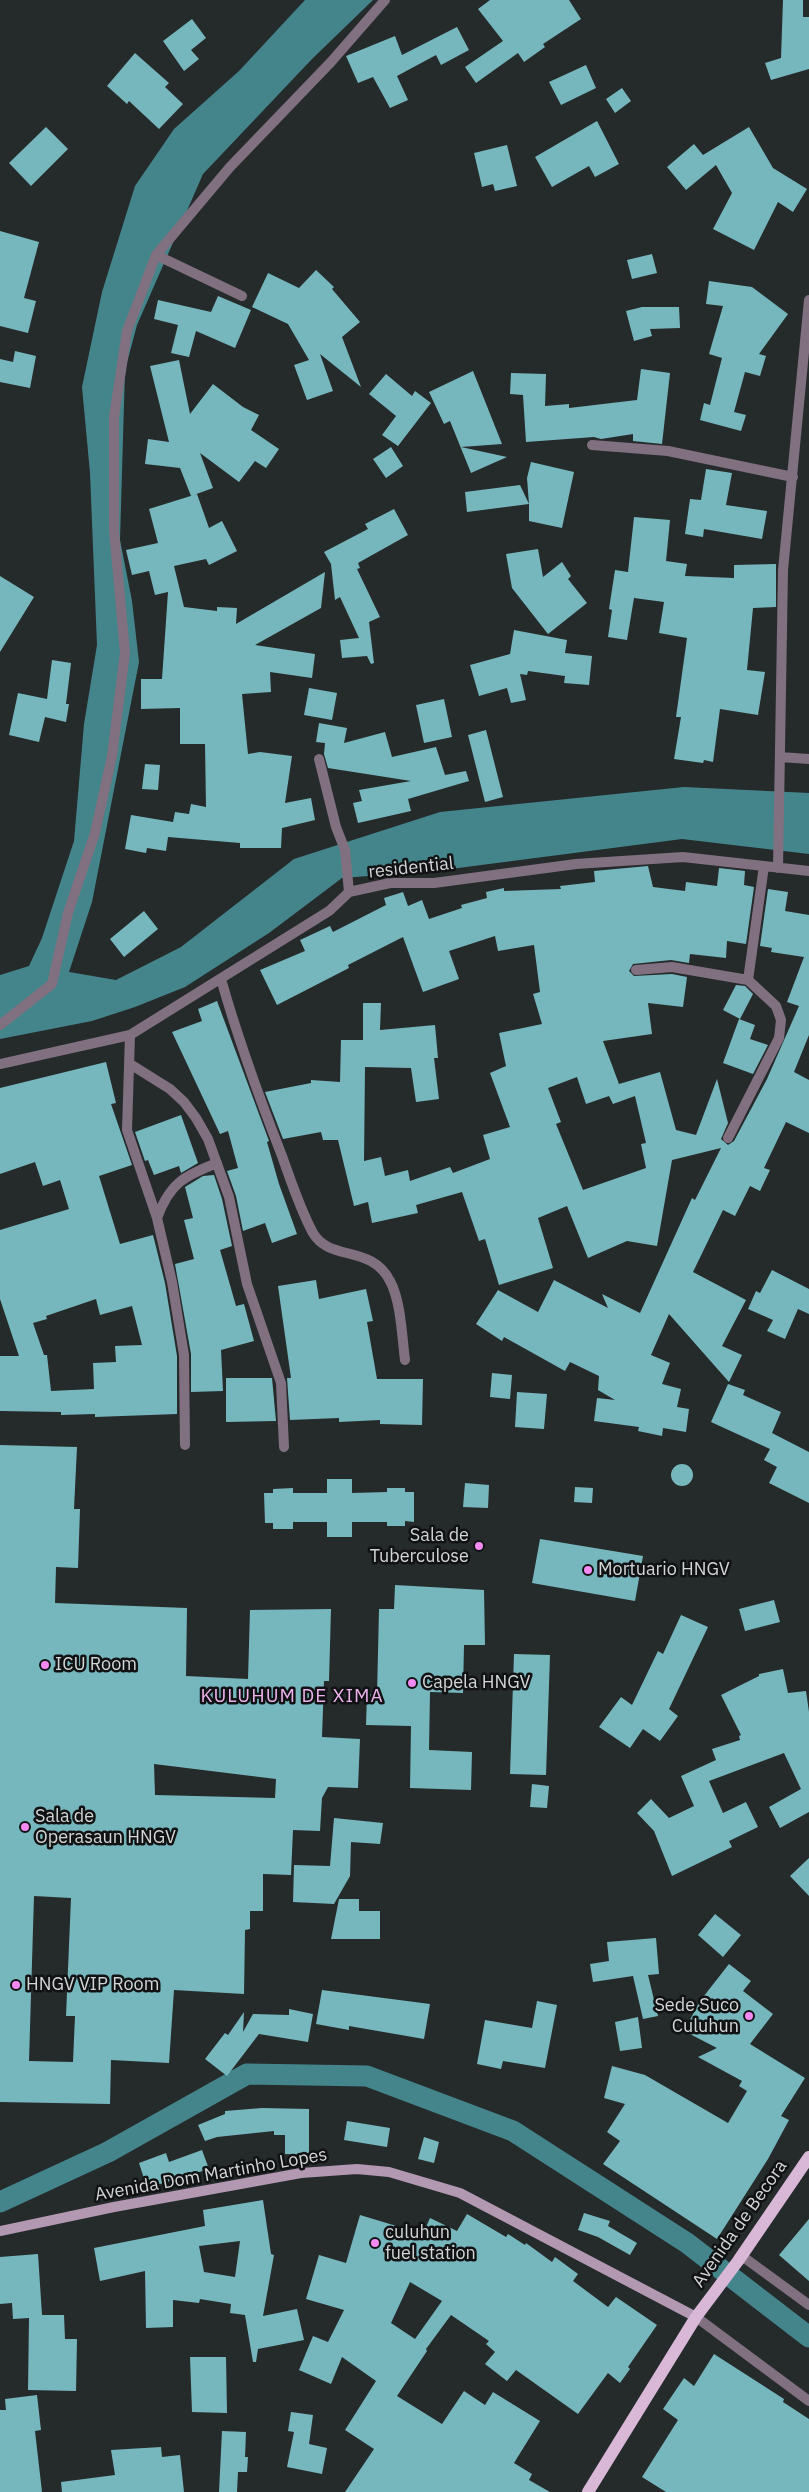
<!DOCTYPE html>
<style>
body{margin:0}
canvas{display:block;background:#252a2b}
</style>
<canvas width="809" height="2492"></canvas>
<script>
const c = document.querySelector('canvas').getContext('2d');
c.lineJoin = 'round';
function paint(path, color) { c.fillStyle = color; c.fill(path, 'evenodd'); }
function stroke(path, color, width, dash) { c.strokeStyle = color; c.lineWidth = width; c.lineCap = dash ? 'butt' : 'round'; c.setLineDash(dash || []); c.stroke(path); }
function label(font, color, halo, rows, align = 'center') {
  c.font = font + ' "IBM Plex Sans",sans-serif'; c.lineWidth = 5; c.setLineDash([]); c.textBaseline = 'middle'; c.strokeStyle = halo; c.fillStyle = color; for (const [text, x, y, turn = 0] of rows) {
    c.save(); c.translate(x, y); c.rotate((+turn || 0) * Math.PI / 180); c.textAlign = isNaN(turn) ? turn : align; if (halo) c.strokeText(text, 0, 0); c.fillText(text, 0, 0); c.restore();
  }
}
paint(new Path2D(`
 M305,0H373L312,59L203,174L137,325L125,370L120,540L132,601L139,662L92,902L69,972L116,980L181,947L294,859L440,812L684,787L809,793V854L682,839L435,871L342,878L269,933L185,987L135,1007L92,1021L0,1039V975L29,966L42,938L74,841L84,724L97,645L90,473L82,387L102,292L135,186L174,129L239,71Z`), '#44858b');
stroke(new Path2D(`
 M0,2202L108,2152L247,2074L367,2076L513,2131L687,2243L809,2337`), '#44858b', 21);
paint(new Path2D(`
 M490,0H569L581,19L543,44L545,47L524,62L518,53L476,83L465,67L503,41L478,9Z
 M783,0H803V17H809V69L771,80L765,63L781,58Z
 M192,19L206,38L191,50L199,59L184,71L163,41Z
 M457,27L469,50L441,65L436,55L397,76L408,100L390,108L373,77L358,83L346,56L395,36L402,55Z
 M135,53L169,83L165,87L183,104L159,129L129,101L127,104L107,86Z
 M586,65L596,88L561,105L549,82Z
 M622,88L631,101L615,113L606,99Z
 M597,121L619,164L595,177L589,166L552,187L535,157Z
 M46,127L68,149L31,186L9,163Z
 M749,127L773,168L807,189L793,212L778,202L754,250L713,229L732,193L716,165L686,190L667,167L694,144L703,155Z
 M507,145L517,186L495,191L493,184L482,187L474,153Z
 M0,231L39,242L24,298L36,301L28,333L0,326Z
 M652,254L657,273L632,279L627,260Z
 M316,270L334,287L332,289L360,322L342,337L361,387L320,354L333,391L307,400L294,365L309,360L288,324L252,307L268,273L299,288Z
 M709,281L752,287L788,314L759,354L766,356L760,376L745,372L734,412L746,415L741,431L700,420L704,403L710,405L722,358L709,354L723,306L706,304Z
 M218,296L251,310L235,348L196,331L189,357L171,353L178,325L154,319L158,300L211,312Z
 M642,307H679L680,328L650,329L652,336L634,341L626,311Z
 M15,351L36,356L30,388L0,382V359L13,362Z
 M179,360L190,414L213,384L243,407L259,415L251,430L279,449L266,468L255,461L239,482L200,453L213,488L191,496L180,468L145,464L148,439L169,442L150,366Z
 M641,369L670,373L662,444L633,441V434L601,439L594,437L526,442L523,395L510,394L511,373L546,374L545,406L569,404V408L637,400Z
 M473,371L502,444L461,447L507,457L471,473L450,421L444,424L429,392Z
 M386,374L412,396L415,391L431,403L398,446L382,435L396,416L369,394Z
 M391,447L403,466L386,478L373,459Z
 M531,462L574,472L562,528L529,521V504L467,512L465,492L520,485L529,504L527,478Z
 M706,469L732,473L726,505L767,511L762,539L704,529L703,537L685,534L690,499L701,500Z
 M197,494L209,528L222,521L237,551L209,565L206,559L174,566L184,607L217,611V607L237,608L236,624L325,572L321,608L255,645L315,654L312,678L270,672L271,692L242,694L248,754L260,752L292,756L285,803L311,798L315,820L282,828L281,848H240V843L168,837L166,851L147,848L146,853L125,849L131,815L173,822L175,812L189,814L191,804L206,807L205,744H180V708L141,709V679H162L168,592L155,595L149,571L132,575L126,550L158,543L149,509Z
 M394,509L408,535L358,563L360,568L357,569L380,617L369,622L374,663L371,664L367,656L342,658L340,640L359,638L340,597L335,600L331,564L324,552L368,529L365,524Z
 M634,517L670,520L666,561L687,564L685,576L734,578V565L776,564V607L753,608L747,670L765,672L758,715L720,709L713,762L704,760L703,763L674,759L681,717H676L687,638L659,633L664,602L634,598L627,640L608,637L612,610L609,609L615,570L628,572Z
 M538,549L543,577L562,562L571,576L568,579L587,603L548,634L512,588L506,554Z
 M0,576L34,597L0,652Z
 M514,630L567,640L565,653L592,656L589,685L564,683L565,676L528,671L527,675L520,674L526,700L511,703L507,688L479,696L470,665L510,654Z
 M52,660L71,663L66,704H69L66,722L45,717L39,742L9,735L18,693L47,699Z
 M309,688L337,693L332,720L304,715Z
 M444,699L452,737L424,743L416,705Z
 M319,723L347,728L344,743L385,732L392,757L436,747L445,775L466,771L469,781L408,799L411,811L358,823L353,803L362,801L359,790L411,781L328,768L324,754L325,743L316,742Z
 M486,730L503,797L485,802L468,735Z
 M145,764L160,765L158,790L142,789Z
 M648,866L653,887L685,891L686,882L717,886L719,868L745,871L744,885L754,887L746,944L727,941L726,958L690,954L689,963L671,960L633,964L629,971L634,976L672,974L687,977L683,1007L648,1003L652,1034L603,1041L619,1084L660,1072L676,1130L696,1135L717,1079L728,1123L721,1139L728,1145L734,1141L767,1079L799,1006L787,1002L804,957L771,952L772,948L760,946L768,889L788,892L785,911L809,915V1035L794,1072L809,1080V1133L786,1122L764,1168L770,1170L760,1191L750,1186L735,1216L723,1210L693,1272L746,1300L722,1346L742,1355L729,1382L669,1314L651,1355L670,1363L662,1384L681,1389L677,1407L689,1409L686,1432L663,1428L662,1436L638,1431L639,1427L594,1421L597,1398L615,1400L598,1390L599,1376L570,1362L565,1371L504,1337L502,1341L476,1324L498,1290L538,1312L554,1280L608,1308L602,1294L640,1313L692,1198L695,1200L721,1148L672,1160L657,1246L627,1241L588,1258L567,1206L538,1218L553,1268L499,1285L485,1239L479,1241L462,1192L416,1205L418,1213L372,1223L368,1202L354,1206L338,1140H323L321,1132L283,1139L265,1092L311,1083V1080L340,1082L341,1040H363V1003H381L380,1030L435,1025L438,1058H434L439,1099L416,1102L411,1068L365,1067L364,1161L381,1157L385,1176L408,1170L410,1181L450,1167L453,1173L490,1159L483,1135L510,1127L490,1073L506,1066L499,1033L542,1024L533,994L540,992L534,945L498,951L495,936L449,951L459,979L423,992L403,937L348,965L349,968L277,1005L260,970L305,951L300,940L330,926L333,932L386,905L384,898L403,892L408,906L422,900L429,919L462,908L461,905L487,898L486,892L504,888V891L561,889L560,886L595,882L594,871ZM577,1077L586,1104L609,1096L613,1104L635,1096L646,1143L641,1144L646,1168L583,1190L556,1124L561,1122L548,1088Z
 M144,911L158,929L124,957L110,939Z
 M736,985L745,986L753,994L740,1019L723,1010Z
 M217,1001L269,1141L267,1142L279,1184L297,1234L272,1243L265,1223L243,1231L236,1196L227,1171L238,1168L228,1131L220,1134L172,1032L202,1021L198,1009Z
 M739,1019L755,1025L750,1039L768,1045L753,1074L723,1063Z
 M106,1062L116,1103L111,1104L132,1165L99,1176L120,1244L153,1235L165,1283L177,1356V1414L95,1417V1414L61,1415V1412L0,1411V1356H19L0,1299V1230L69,1209L60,1180L43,1186L35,1162L0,1174V1088ZM96,1299L100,1315L132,1306L142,1345L115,1346L116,1362L93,1363L94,1389L51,1391L47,1355H44L33,1323L47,1319L46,1316Z
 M181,1115L198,1163L181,1173L179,1166L154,1175L148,1160L145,1161L135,1132Z
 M214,1175L222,1199L232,1246L220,1250L236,1306L244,1304L254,1341L221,1350L223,1391L191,1392V1354L175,1264L194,1259L184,1220L193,1218L185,1187L203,1176Z
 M772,1270L809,1289V1314L798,1309L785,1339L767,1331L773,1320L748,1309L756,1291L760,1293Z
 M316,1280L319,1299L366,1289L373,1321L367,1322L377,1379H423L422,1425L380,1424V1420L339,1422V1418L290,1420L287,1378H291L278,1286Z
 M492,1373L512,1375L510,1399L490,1397Z
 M226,1378H272L276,1421L226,1422Z
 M728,1384L745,1390L743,1395L781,1412L772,1433L809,1452V1503L769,1483L777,1467L764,1460L770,1449L711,1422Z
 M517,1392L547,1394L544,1429L515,1427Z
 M0,1445L77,1447L74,1509H80L78,1568L56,1567L55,1603L187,1608L186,1676L248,1679L250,1610L331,1609L329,1681H324L322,1737L360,1739L358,1788L328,1787L322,1798L320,1831L293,1830L291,1875L263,1874V1911H250V1929L245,1930L244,1994L174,1990L169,2063L111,2060L110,2104L0,2102ZM154,1764L276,1779L275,1798L155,1795ZM34,1896L71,1898L66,2016H75L73,2062L29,2061Z
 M671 1475a11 11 0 1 1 22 0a11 11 0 1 1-22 0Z
 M327,1479H352V1493L387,1492V1488H405V1492H414V1522L405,1521V1526H387V1522H352V1537H327V1522H293V1529H273V1523H265L264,1493H273V1489L293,1488V1493H327Z
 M465,1483L489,1485L488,1508L463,1507Z
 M575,1487L593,1488L592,1503L574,1502Z
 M540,1539L643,1556L635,1601L532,1583Z
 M395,1585L484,1590L485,1645H464L463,1693L430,1692L429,1750L472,1752L471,1790L410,1788L411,1726L366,1725L367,1694L377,1695L379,1609H394Z
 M774,1600L780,1622L745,1631L739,1609Z
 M681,1615L708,1627L669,1709L678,1716L660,1741L643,1729L630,1748L599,1727L621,1697L632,1705L658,1651L663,1654Z
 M514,1654L550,1655L546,1775L510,1774Z
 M783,1669L788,1693L806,1691L809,1712V1812L780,1828L769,1807L801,1789L784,1753L709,1781L723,1813L746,1802L758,1827L729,1841L732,1847L672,1876L654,1831L637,1813L651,1799L669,1818L694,1806L681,1776L716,1760L712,1749L740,1740L739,1736L741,1735L721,1695L759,1676V1674Z
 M532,1784L549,1786L547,1808L530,1807Z
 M334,1818L383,1823L380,1844L351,1842L350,1876L334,1904L293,1902L294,1865L330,1866Z
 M809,1858V1896L790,1876Z
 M339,1899H359V1911H380V1939H331Z
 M715,1914L741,1935L723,1957L698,1935Z
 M656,1938L659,1974L648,1975L658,2016L643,2019L633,1976L593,1982L590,1964L609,1961L607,1942Z
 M729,1964L751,1981L743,1991L773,2014L750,2044L805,2078L781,2116L789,2120L768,2159L717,2239L603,2164L620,2141L607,2132L625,2104L604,2098L612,2066L645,2075L728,2123L747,2091L739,2086L742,2081L698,2057L717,2048L684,2031L700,2001Z
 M322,1990L430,2004L424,2039L349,2026V2030L316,2024Z
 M537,2001L557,2005L545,2068L503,2061L501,2069L477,2064L485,2020L532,2028Z
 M289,2009L313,2014L308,2042L259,2034L227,2076L205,2059L225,2033L228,2035L244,2012L243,2032L253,2014L289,2015Z
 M638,2017L642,2048L620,2051L615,2022Z
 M262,2108L309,2109V2155L285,2154V2135H274V2131L217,2137L205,2141L198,2125L225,2114V2111Z
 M347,2121L390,2128L387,2147L344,2140Z
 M424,2137L439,2142L434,2163L418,2159Z
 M202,2150L209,2169L147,2188L139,2163L166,2153L169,2162Z
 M263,2200L271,2254L274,2255L263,2316L297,2309L304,2340L258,2349L256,2362H253L245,2315L230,2313L231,2304L200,2299L199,2303L173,2300V2327L146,2328L145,2271L100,2281L94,2248L205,2226L203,2210ZM240,2241L235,2277L204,2272L199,2246Z
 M584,2213L610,2221L608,2226L637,2243L630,2255L598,2237L578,2230Z
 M467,2214L506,2237L508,2234L525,2245L526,2243L552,2262L555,2257L578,2274L573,2281L608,2307L616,2297L657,2325L628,2367L630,2369L620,2383L608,2373L578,2414L516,2370L507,2381L485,2364L495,2352L486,2344L489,2341L451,2315L426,2349L427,2351L397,2396L442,2424L464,2391L485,2405L493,2392L540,2421L514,2463L532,2474L529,2480L550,2492H345L374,2449L345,2430L376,2381L342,2357L331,2384L299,2370L313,2336L328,2342L344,2310L306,2299L319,2255L346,2263L360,2215L423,2234L430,2218L457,2231ZM410,2282L442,2301L415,2339L391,2323Z
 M809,2219V2281L779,2255Z
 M38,2254L42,2315H64L65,2339H77L76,2391L28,2390L29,2318L13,2319L12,2303L0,2304V2257Z
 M714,2354L784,2399L783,2402L809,2419V2492H666L642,2477L678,2420L663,2409L684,2378L694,2386Z
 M190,2357H226L227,2413L192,2412Z
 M37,2395L41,2430L35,2431L42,2492H0V2410H6L5,2399Z
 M291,2412L313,2415L309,2444L327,2448L322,2474L287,2467L294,2432L288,2431Z
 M222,2431L246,2432L245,2457H248L247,2472H238L237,2492H219Z
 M161,2447L162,2457L180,2455L184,2492H62L61,2482L115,2475L111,2450Z`), '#76b7bd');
stroke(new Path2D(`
 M156,255L242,296
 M592,445L668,451L793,477
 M780,757L809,759
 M319,759L336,827L345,850L349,892
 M778,868L783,570L809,300
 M636,970L672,967L748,980L776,1006L781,1020L779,1038L728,1138
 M221,979C238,1039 259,1097 282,1156C291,1181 300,1209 313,1233C330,1262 371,1244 390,1281C401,1301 402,1337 405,1360
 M748,980L764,866
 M0,1025L52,984L68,913L95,833L112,756L125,653L114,530V417L127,331L156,255L230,167L331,62L385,0
 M130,1035L127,1130L157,1218L172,1282L184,1355L185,1445
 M0,1064L130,1035L329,911L349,892L390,883H434L576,864L683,857L809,871
 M130,1064L170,1089L184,1102L196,1118L208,1139L229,1197L247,1284L281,1383L284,1447
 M157,1218C170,1183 184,1176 217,1163
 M742,2256L809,2305`), '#807080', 10);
stroke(new Path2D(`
 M696,2317L809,2401`), '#807080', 10);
stroke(new Path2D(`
 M0,2231L114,2207L301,2173L357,2169L389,2172L460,2193L696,2317`), '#b298b1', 10);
stroke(new Path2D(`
 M588,2492L696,2317L738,2261L809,2157`), '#d8b7d7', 12);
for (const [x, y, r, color] of [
 [479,1546,5,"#f38af2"],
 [588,1570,5,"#f38af2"],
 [45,1665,5,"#f38af2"],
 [412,1683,5,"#f38af2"],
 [25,1827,5,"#f38af2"],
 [16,1985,5,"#f38af2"],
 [749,2016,5,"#f38af2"],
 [375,2243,5,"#f38af2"]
]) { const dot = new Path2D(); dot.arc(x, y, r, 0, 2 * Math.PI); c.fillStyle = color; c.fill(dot); stroke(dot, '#101213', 2); }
label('18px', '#d3d6d6', '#101213', [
 ["residential",411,868,-6],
 ["Avenida Dom Martinho Lopes",211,2175,-10],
 ["Avenida de Becora",740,2224,-55]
]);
label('18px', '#d3d6d6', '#101213', [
 ["Sala de",469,1536,"right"],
 ["Tuberculose",469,1557,"right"],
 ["Mortuario HNGV",598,1570],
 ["ICU Room",55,1665],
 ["Capela HNGV",422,1683],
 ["Sala de",35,1817],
 ["Operasaun HNGV",35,1838],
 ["HNGV VIP Room",26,1985],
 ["Sede Suco",739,2006,"right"],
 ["Culuhun",739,2027,"right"],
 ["culuhun",385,2233],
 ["fuel station",385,2254]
], 'left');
c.letterSpacing = '1px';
label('19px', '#edb2eb', '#101213', [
 ["KULUHUM DE XIMA",292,1697]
]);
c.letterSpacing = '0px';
</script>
